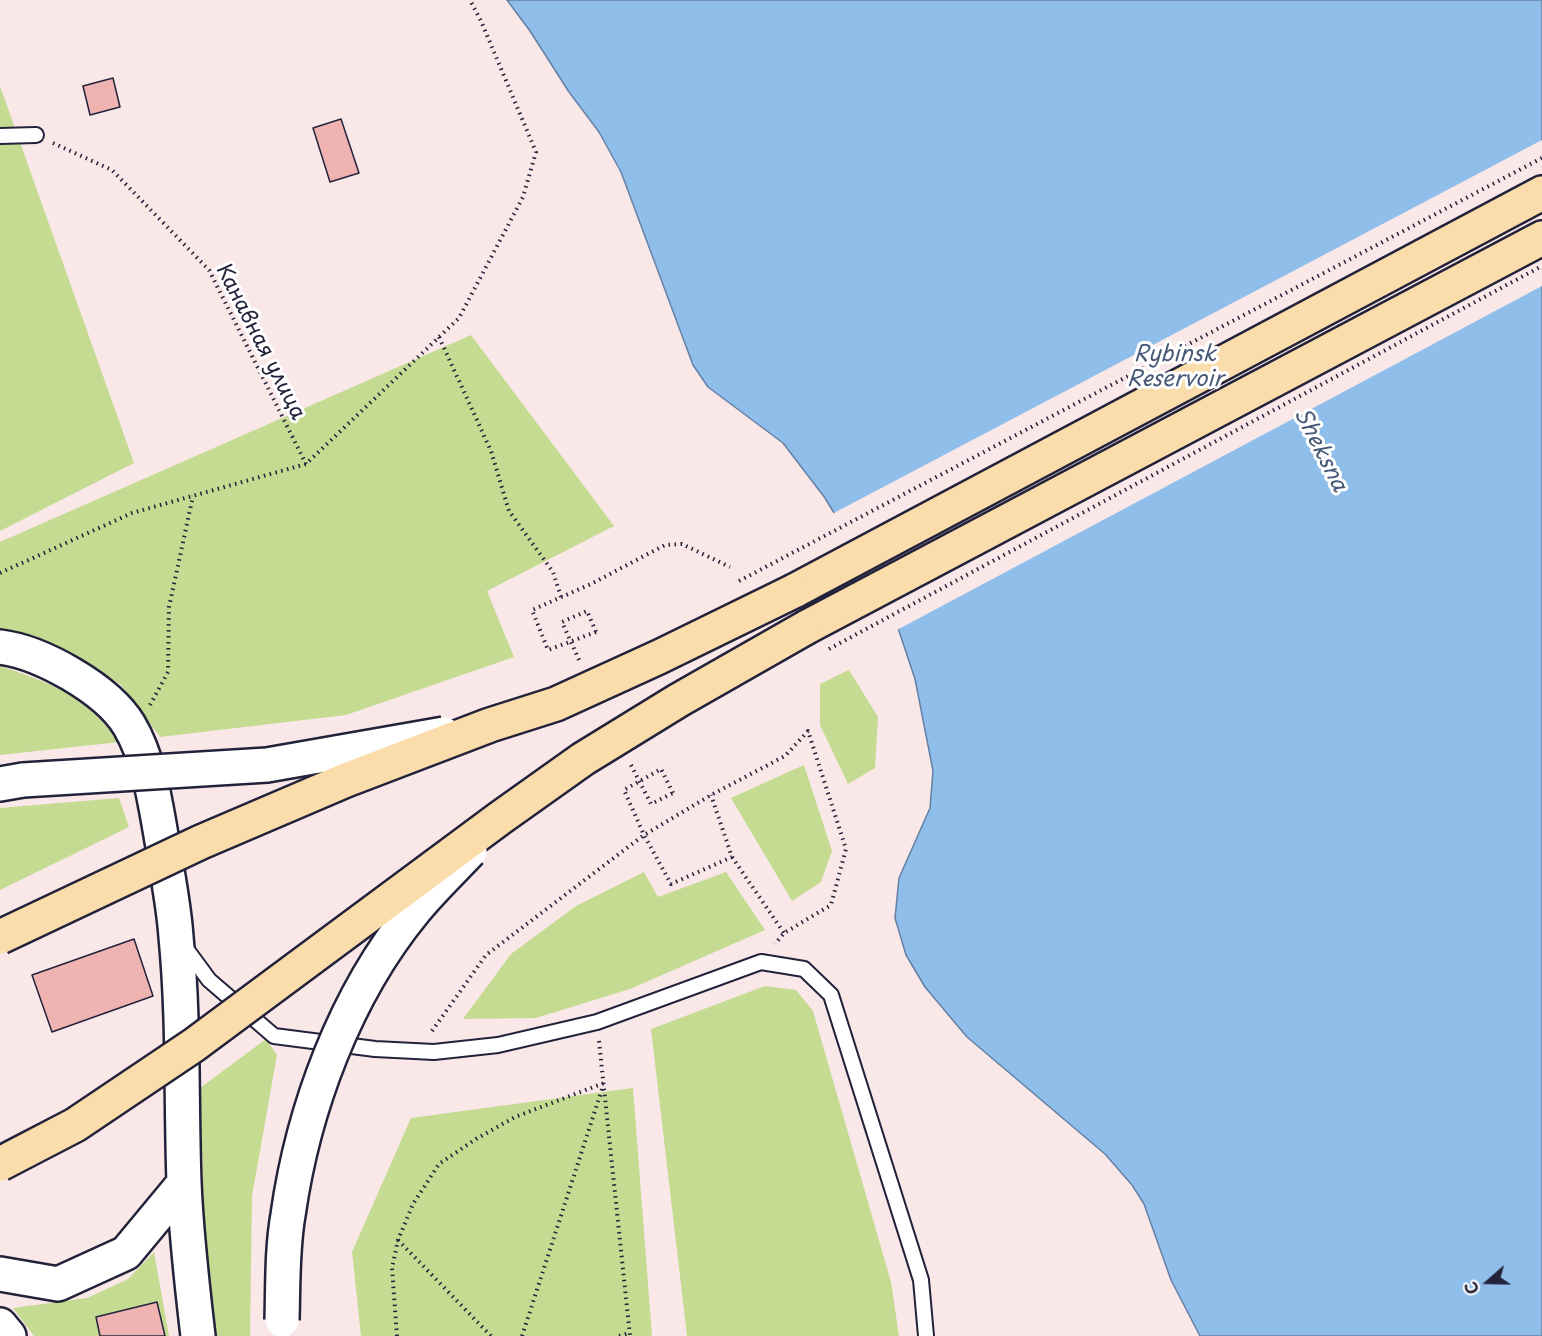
<!DOCTYPE html>
<meta charset="utf-8">
<style>
body{margin:0}
#map{position:relative;width:1542px;height:1336px;overflow:hidden;background:#fae8e8;font-family:"Playpen Sans",sans-serif}
canvas{display:block}
.north{position:absolute;left:1458px;top:1252px;width:60px;height:60px;-webkit-text-stroke:4px #fff;paint-order:stroke;rotate:250deg;font-size:16px;font-weight:700;line-height:24px;text-align:center;color:#22223b}
.north::after{content:'';display:block;margin:auto;width:21px;height:27px;background:#22223b;clip-path:polygon(50% 0,100% 100%,50% 72%,0 100%)}
</style>
<div id="map">
<canvas width="1542" height="1336"></canvas>
<div class="north">С</div>
</div>
<script>
const c = document.querySelector('canvas').getContext('2d');
c.lineJoin = 'round';
function paint(path, color) { c.fillStyle = color; c.fill(path, 'evenodd'); }
function stroke(path, color, width, dash) { c.strokeStyle = color; c.lineWidth = width; c.lineCap = dash ? 'butt' : 'round'; c.setLineDash(dash || []); c.stroke(path); }
function label(font, color, halo, rows, align = 'center') {
  c.font = font + ' "Playpen Sans",sans-serif'; c.lineWidth = 6; c.setLineDash([]); c.textBaseline = 'middle'; c.strokeStyle = halo; c.fillStyle = color; for (const [text, x, y, turn = 0] of rows) {
    c.save(); c.translate(x, y); c.rotate((+turn || 0) * Math.PI / 180); c.textAlign = isNaN(turn) ? turn : align; if (halo) c.strokeText(text, 0, 0); c.fillText(text, 0, 0); c.restore();
  }
}
paint(new Path2D(`
 M0,86L134,463L0,531Z
 M471,335L614,526L487,591L514,657L346,715L160,737L121,685L82,659L43,649L0,641V542Z
 M0,666C54,684 84,696 120,742L0,755Z
 M849,670L878,717L875,768L848,784L820,725V684Z
 M804,765L832,851L821,882L792,901L731,798Z
 M119,798L129,827L0,890V808Z
 M644,872L658,897L726,872L765,930L630,989L536,1018L463,1019L511,954L576,906Z
 M765,986L796,990L813,1011L891,1282L899,1336H687L651,1029Z
 M266,1039L277,1055L252,1196L250,1336H214L204,1210L200,1088Z
 M633,1088L652,1336H361L352,1252L411,1118Z
 M154,1252L169,1336H165L157,1302L96,1317L100,1336H34L13,1308L87,1298L128,1279Z`), '#c4db91');
const water = new Path2D(`
 M507,0H1542V1336H1200L1171,1280L1144,1204L1132,1185L1105,1154L967,1037L925,987L906,955L895,918L899,878L930,808L933,771L915,679L899,631L873,577L825,498L783,443L708,387L693,365L621,172L599,132L569,92L530,31Z`);
paint(water, '#90beea');
stroke(water, '#6480a4', 1.5);
paint(new Path2D(`
 M1542,140V286L895,631L871,578L832,514Z`), '#fae8e8');
const building = new Path2D(`
 M113,78L120,107L90,115L83,86Z
 M341,119L359,173L330,182L313,128Z
 M134,939L153,996L52,1032L32,975Z
 M157,1302L165,1336H100L96,1317Z`);
paint(building, '#efb3b2');
stroke(building, '#22223b', 1.5);
const lane = new Path2D(`
 M0,136L36,135
 M184,946L209,980L274,1036L375,1049L434,1052L498,1045L597,1022L761,962L804,969L831,995L921,1280L926,1336`);
const secondary = new Path2D(`
 M0,647C41,652 107,689 129,725C150,760 156,807 163,847C168,877 174,907 176,937C184,1018 181,1100 184,1182C186,1234 192,1285 198,1336
 M0,784L23,780
 M0,1274L58,1284L126,1253L184,1183
 M0,1325L9,1336`);
const primary = new Path2D(`
 M794,591L1542,193
 M807,627L1542,238`);
stroke(lane, '#22223b', 18);
stroke(secondary, '#22223b', 38);
stroke(primary, '#22223b', 38);
stroke(new Path2D(`
 M53,143L112,170L209,270L306,464
 M439,337L491,451L509,511L553,572L561,597
 M0,573L132,513L306,464L459,318L523,197L536,152L481,21L470,0
 M596,632L548,650L532,610L591,584L665,545L682,544L730,567
 M150,705L168,672L169,607L193,496
 M673,793L661,769L624,790L644,835L671,884L732,857L711,795
 M732,857L784,933
 M432,1031L486,955L644,835L711,795L785,756L808,731L846,849L831,905L784,933L775,944
 M599,1041L630,1336
 M398,1240L491,1336
 M397,1336L392,1268L398,1240L413,1204L439,1164L476,1139L515,1117L604,1083
 M522,1336L603,1086
 M619,1336L630,1333`), '#22223b', 4, [1.5, 4.5]);
stroke(lane, '#fff', 14);
stroke(secondary, '#fff', 33);
stroke(primary, '#faddab', 33);
const secondaryBridge = new Path2D(`
 M23,780L267,765L444,734
 M282,1320C283,1285 282,1249 288,1215C303,1109 345,995 414,911C431,890 451,871 470,851`);
const primaryBridge = new Path2D(`
 M0,937L201,842L346,780L490,725L556,704L659,657L794,591
 M0,1164L75,1125L194,1045L500,818L583,759L679,700L807,627`);
stroke(secondaryBridge, '#22223b', 38, []);
stroke(primaryBridge, '#22223b', 38, []);
stroke(new Path2D(`
 M739,581L1542,158
 M829,649L1542,266
 M579,660L562,622L587,611L596,632
 M631,765L651,804L673,793`), '#22223b', 4, [1.5, 4.5]);
stroke(secondaryBridge, '#fff', 33);
stroke(primaryBridge, '#faddab', 33);
label('21px', '#22223b', '#fff', [
 ["Канавная улица",260,342,63]
]);
label('italic 22px', '#485978', '#fff', [
 ["Rybinsk",1175,355],
 ["Reservoir",1175,380],
 ["Sheksna",1320,450,63]
]);
</script>
